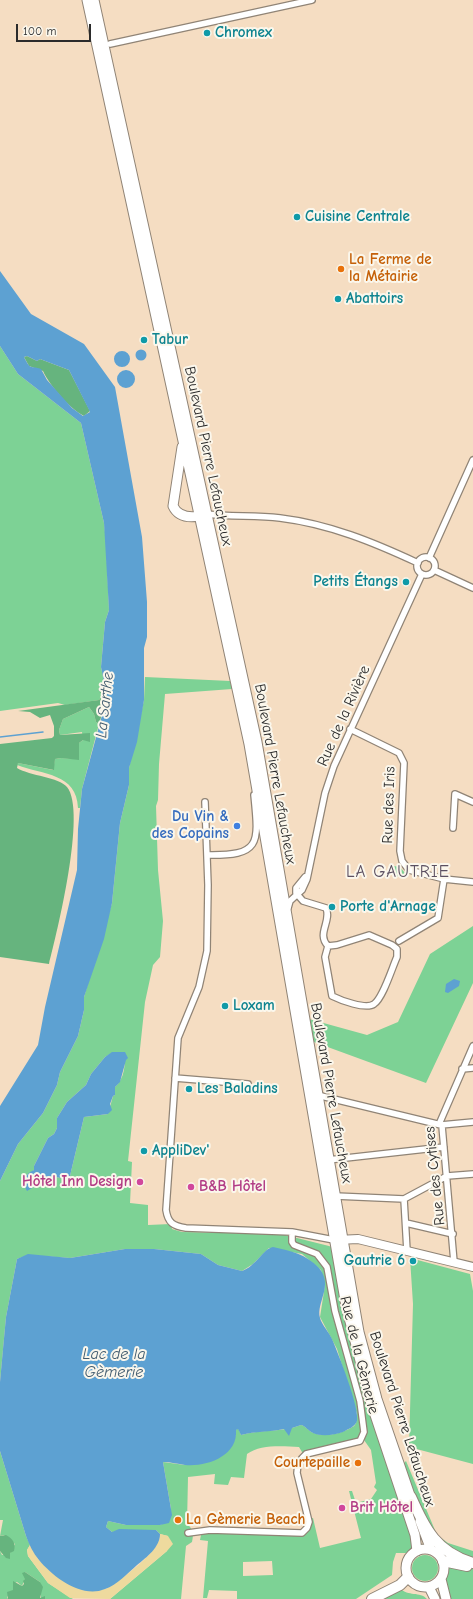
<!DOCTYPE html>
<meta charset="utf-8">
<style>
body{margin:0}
#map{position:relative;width:473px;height:1599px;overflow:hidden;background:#f5ddc2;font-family:"Comic Neue",sans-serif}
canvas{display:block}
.scale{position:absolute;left:16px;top:24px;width:75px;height:18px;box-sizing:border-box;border:2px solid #2b2b2b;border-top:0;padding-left:5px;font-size:12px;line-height:14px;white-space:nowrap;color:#2b2b2b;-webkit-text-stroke:3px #fbf7ec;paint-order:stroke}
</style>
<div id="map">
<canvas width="473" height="1599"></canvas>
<div class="scale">100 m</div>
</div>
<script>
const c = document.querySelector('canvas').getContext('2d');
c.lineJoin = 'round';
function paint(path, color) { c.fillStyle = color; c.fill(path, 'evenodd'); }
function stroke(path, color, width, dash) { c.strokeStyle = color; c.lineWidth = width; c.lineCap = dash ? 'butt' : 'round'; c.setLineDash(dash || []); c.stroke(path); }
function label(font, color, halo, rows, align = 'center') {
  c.font = font + ' "Comic Neue",sans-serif'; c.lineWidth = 4; c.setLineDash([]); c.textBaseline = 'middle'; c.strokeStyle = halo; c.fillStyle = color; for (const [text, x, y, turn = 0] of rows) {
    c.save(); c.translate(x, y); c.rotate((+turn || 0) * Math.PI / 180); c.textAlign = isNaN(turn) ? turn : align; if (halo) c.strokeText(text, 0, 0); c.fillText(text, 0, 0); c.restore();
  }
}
paint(new Path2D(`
 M0,346L18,374L81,423L104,523L106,541L109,610L105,622L101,667L104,682L102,683V696L99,700L65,705L58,703L0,711Z
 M145,677L230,681L232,689L165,694L159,764L158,800L156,806L158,870L163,921L160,957L153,965L145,1002L128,1161L132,1162L130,1203L148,1205V1225L171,1224L172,1229L182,1232L281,1234L329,1246L334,1248L349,1335L356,1365L412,1538V1550L406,1553H396L393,1562L392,1575L356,1599H237V1591L209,1590L207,1598H203L208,1541L200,1540L201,1535L205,1533L297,1531L303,1529L306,1520L313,1518L320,1548L361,1538L349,1491H352L356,1503L371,1499L377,1490L374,1487L376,1483L371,1450L364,1440L359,1443L305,1457L299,1447C283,1446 260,1444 247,1454L244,1478L231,1477L228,1485L214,1484L215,1474L188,1477L187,1524C193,1529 194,1533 192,1542L186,1546L181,1599H110L167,1551L168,1536L160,1534L156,1530L112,1532L106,1527L108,1521L126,1525H160L170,1520L171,1509L163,1462L185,1465L236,1435V1430L238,1428L241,1435C261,1429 281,1433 301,1425C306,1426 309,1432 314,1433C325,1438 344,1433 354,1426C357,1423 357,1418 357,1414L337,1349L320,1317L325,1285L321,1270L302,1254L269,1248L253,1264L242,1271L218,1265L201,1254L154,1249H125L70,1258L28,1255L17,1259L6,1317L0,1382V1181L18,1144L43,1113L57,1085L60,1072L78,1036L84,1010V997L112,903L120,823L129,785V768L144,700ZM125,1052C125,1065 125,1078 115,1087V1095L113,1096L108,1114L84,1117L69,1180L52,1176L39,1183L23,1186L27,1175L34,1170V1166L48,1138L54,1134L57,1128V1118L67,1102L86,1085L91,1074L105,1057L112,1053ZM272,1561L273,1575L243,1576V1562Z
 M89,707L94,714L96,722L99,724L82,789L80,808H78C77,773 43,775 17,765L18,763L53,770L55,759L61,758L79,759V743L83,740L82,732L60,735L59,730L63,719Z
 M394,866L400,867L405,873L394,878Z
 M473,926V983L426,1083L314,1042L309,1019L367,1035L398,1022L430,954Z
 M410,1258L470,1274L473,1291V1464L409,1447L413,1304Z
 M0,1451L26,1536L30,1545L27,1550L28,1556L48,1583L73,1599H41L40,1582L25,1572V1579L22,1586L17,1582L13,1584L14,1590L7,1597L8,1599H0V1551L2,1555L10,1553L15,1544L4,1535L0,1536L3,1520H0Z
 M406,1461L437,1535L448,1543L473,1551V1561L459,1556L429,1529L403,1464Z
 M412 1568a13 13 0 1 1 26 0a13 13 0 1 1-26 0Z
 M451,1565L473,1569V1599H450L445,1581L448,1567Z
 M400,1588C408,1597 420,1591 427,1599H378Z`), '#7dd295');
paint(new Path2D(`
 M27,356L37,361L40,359L69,370L90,411L84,416C69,408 50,386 43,371L29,366L24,357Z
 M104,682L107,697L99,724L96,722L94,714L89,707L63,719L59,730L60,735L90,733V742L83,740L79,743V760L61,758L55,759L54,770L18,763L17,768C30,776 59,777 67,787C87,811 57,933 49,964L0,957V744L52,738L54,736V726L50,715L40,718L30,712L18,711L99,700L102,696L98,689Z
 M6,1535C13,1539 16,1543 14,1551L10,1553V1559L6,1558L0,1551V1536Z
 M25,1572L40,1582L43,1587L40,1598L45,1596V1599H8L7,1592L13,1590V1581L22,1586L24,1584L23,1581L25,1579L22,1573Z`), '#66b47e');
paint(new Path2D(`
 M160,1534L168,1536L173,1544L167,1551L110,1599L70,1598L48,1583L28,1556L27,1550L30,1545L38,1559L48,1569L106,1589C121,1579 160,1553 160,1534Z`), '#eeda9e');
paint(new Path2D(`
 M0,271L31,314L84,344L115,387L142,537L147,602V637L144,648V700L137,742L129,768V785L120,823L112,903L104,939L84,997V1010L78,1036L60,1072L57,1085L43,1113L18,1144L0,1181V1106L38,1045L45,1007L77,870L78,829L82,789L107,697L101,667L105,622L109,610L104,523L81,423L18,374L0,346ZM27,356L37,361L40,359L69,370L90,412L83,416L72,408L47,380L41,369C30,365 31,371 24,357Z
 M135.5 355a5.5 5.5 0 1 1 11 0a5.5 5.5 0 1 1-11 0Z
 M114 359a8 8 0 1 1 16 0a8 8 0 1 1-16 0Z
 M117 379a9 9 0 1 1 18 0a9 9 0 1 1-18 0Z
 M454,979L460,981L459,986L448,993L445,992L446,984Z
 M112,1052H125L128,1058L126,1060L120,1082L115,1087V1095L113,1096L110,1104L112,1110L108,1114L84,1117L69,1180L52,1176L27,1191C22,1183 25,1173 34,1170V1166L48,1138L54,1134L57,1128V1118L67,1102L86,1085L91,1074L105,1057Z
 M273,1247C291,1251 306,1254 319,1268C334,1286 316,1302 320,1318C322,1325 329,1332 332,1339C338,1353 360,1408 357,1421C355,1427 348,1429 343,1432C335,1435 321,1437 313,1433C308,1431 306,1426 301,1425L292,1428L289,1436L284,1429C269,1432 256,1431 241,1435L238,1429L236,1430C238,1456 207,1467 185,1465C178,1464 171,1462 163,1462L172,1515L169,1523L160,1525H126L108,1521L106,1527L112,1532L119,1529L156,1530L160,1534C160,1547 147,1557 137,1565C128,1573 117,1585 105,1589C82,1599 53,1577 39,1560C33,1553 29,1544 26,1536L0,1451V1382L3,1349L6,1317L17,1259L28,1254L70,1258L125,1249H154L201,1254L218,1265L242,1271C255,1267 264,1248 273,1247Z`), '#5da1d2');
stroke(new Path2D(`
 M0,737L43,732`), '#5da1d2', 1.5);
const street = new Path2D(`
 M110,44L312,0
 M207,514C231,517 255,515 280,518C329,524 373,542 418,563
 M417 566a9 9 0 1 1 18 0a9 9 0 1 1-18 0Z
 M429,558L473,460
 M434,570L473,588
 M350,729L399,753L404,763L400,851L402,861L409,870L444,879L473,882
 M205,802L208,885L207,951L199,987L178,1038L166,1210C168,1223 173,1226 186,1228L292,1232L334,1240
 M453,828L455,794L473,802
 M207,855C261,856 259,844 254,795
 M305,877L296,888V893L303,901L326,908C332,921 316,934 328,946L337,945L369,935L392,945L397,949V957C392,968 383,998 374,1004C366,1010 340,1000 332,996L325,957L328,946
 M288,908L290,901L302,890L307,879L325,793L334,766L422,574
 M399,941L438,918L444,879
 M462,1069L473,1068
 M175,1078L248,1084
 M317,1095L441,1125L473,1122
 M328,1160L444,1147
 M335,1196L404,1199L447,1176L473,1174
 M404,1199L407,1251
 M406,1223L453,1234
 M454,1262L442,1126L440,1122L473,1046
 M188,1533L210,1530L302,1533L307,1528L309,1522L297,1473C297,1465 300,1459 306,1454L360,1441L364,1432L360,1401L335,1311L327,1267L317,1254L294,1245L292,1242V1232`);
const secondary = new Path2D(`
 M337,1240L358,1239L473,1267`);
const primary = new Path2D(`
 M87,0L249,744L346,1306L370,1400L415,1535L417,1551
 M94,0L257,742L359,1332L377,1399L413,1504
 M182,447L173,506C179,519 193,518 205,515
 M420,1521L431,1550
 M406 1568a19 19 0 1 1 38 0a19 19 0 1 1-38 0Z
 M441,1579L446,1599
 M429,1587L435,1599`);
const highway = new Path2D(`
 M411,1497C426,1530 436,1552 473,1563
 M443,1561L467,1566
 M372,1599L400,1585L408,1577`);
stroke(street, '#908476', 8);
stroke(secondary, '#908476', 10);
stroke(primary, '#908476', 11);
stroke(highway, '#908476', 12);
stroke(street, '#fff', 5.5);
stroke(secondary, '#fff', 8);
stroke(primary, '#fff', 9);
stroke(highway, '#fff', 10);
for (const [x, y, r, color] of [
 [207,33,4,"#0f9aa8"],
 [297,217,4,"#0f9aa8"],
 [341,269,4,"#e8710a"],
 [338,299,4,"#0f9aa8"],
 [144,340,4,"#0f9aa8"],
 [406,582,4,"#0f9aa8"],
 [237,826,4,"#3f7fe0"],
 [332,907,4,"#0f9aa8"],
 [225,1006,4,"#0f9aa8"],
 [189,1089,4,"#0f9aa8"],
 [144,1151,4,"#0f9aa8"],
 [140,1182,4,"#d1479c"],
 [191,1187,4,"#d1479c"],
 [413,1261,4,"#0f9aa8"],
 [358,1463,4,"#e8710a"],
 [342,1508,4,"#d1479c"],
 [178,1520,4,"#e8710a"]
]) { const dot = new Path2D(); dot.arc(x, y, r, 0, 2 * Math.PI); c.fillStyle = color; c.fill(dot); stroke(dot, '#fbf7ec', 1.5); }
label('bold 15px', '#0d838f', '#fbf7ec', [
 ["Chromex",215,33],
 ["Cuisine Centrale",305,217],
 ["Abattoirs",346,299],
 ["Tabur",152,340],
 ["Petits Étangs",398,582,"right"],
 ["Porte d'Arnage",340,907],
 ["Loxam",233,1006],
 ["Les Baladins",197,1089],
 ["AppliDev'",152,1151],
 ["Gautrie 6",405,1261,"right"]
], 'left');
label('bold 15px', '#c56008', '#fbf7ec', [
 ["La Ferme de",349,260],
 ["la Métairie",349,277],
 ["Courtepaille",350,1463,"right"],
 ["La Gèmerie Beach",186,1520]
], 'left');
label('15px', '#2b2b2b', '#fbf7ec', [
 ["Boulevard Pierre Lefaucheux",208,456,78],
 ["Rue de la Rivière",344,716,-66],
 ["Boulevard Pierre Lefaucheux",275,774,80],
 ["Rue des Iris",389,805,-88],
 ["Boulevard Pierre Lefaucheux",331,1093,80],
 ["Rue des Cytises",435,1176,-96],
 ["Rue de la Gèmerie",359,1355,76],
 ["Boulevard Pierre Lefaucheux",402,1419,72]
]);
label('bold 15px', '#366cbe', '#fbf7ec', [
 ["Du Vin &",229,817],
 ["des Copains",229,834]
], 'right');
label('bold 15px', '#b23c85', '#fbf7ec', [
 ["Hôtel Inn Design",132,1182,"right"],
 ["B&B Hôtel",199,1187],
 ["Brit Hôtel",350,1508]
], 'left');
label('italic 16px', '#3f5a6e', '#fbf7ec', [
 ["La Sarthe",105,705,-84],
 ["Lac de la",114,1354],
 ["Gèmerie",114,1372]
]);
c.letterSpacing = '1px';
label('17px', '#5c5061', '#fbf7ec', [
 ["LA GAUTRIE",398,872]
]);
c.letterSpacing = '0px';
</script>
